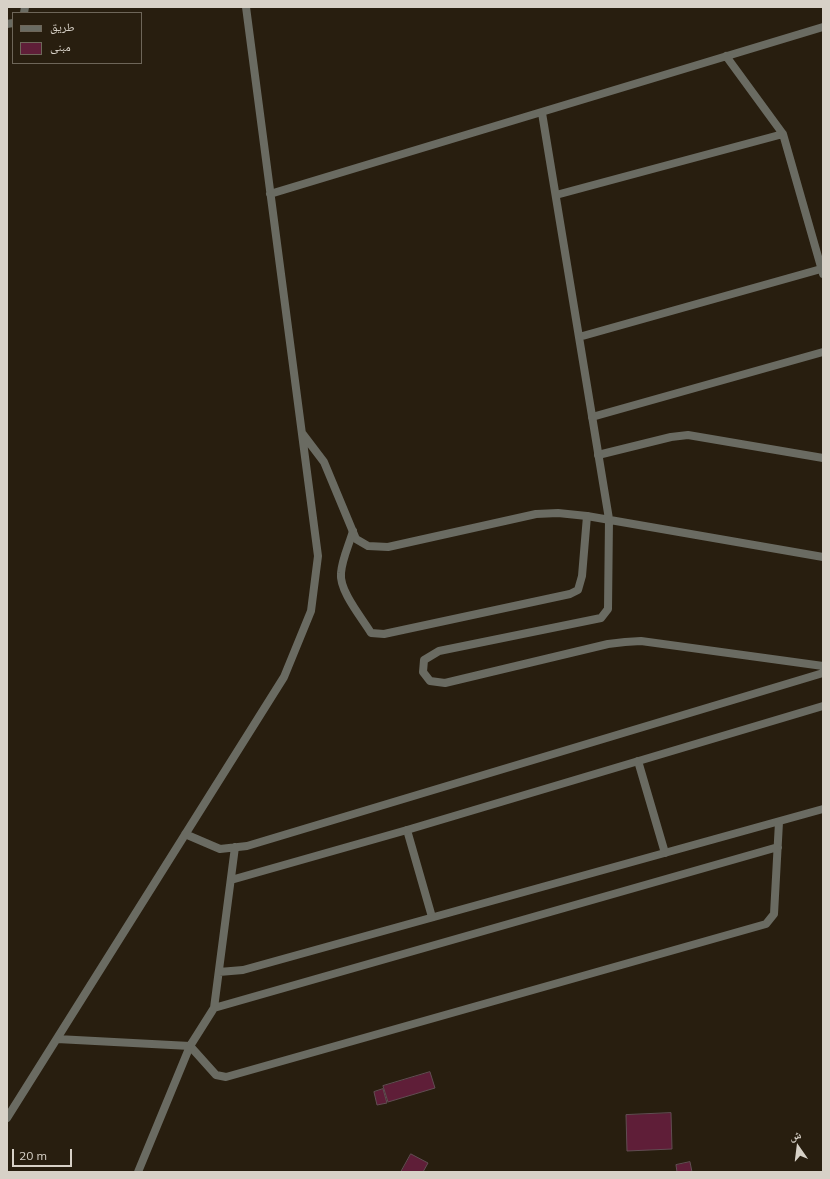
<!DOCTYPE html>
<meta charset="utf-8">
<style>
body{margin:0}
#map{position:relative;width:830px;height:1179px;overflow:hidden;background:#281e0f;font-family:Mulish,"Noto Naskh Arabic",sans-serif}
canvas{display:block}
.frame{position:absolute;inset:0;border:8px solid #d7d1c7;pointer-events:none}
.legend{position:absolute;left:12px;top:12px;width:130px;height:52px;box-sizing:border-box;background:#281e0f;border:1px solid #6e6659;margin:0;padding:5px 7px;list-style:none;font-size:12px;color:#d7d1c7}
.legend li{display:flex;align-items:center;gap:8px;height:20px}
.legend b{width:20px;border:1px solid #6e6659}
.north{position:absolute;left:778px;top:1127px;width:40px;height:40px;-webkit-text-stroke:3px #281e0f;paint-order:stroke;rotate:346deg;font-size:11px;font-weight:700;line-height:16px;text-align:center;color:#d7d1c7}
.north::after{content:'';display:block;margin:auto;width:14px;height:18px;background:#d7d1c7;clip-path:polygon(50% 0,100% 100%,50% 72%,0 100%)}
.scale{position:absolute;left:12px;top:1149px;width:60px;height:18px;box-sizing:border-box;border:2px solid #d7d1c7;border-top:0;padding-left:5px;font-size:12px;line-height:14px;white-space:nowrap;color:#d7d1c7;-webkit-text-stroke:3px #281e0f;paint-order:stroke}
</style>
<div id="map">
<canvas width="830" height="1179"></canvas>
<div class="frame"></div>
<ul class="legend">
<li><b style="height:5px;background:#6a6b62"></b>طريق</li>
<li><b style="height:11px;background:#5f1e38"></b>مبنى</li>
</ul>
<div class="north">ش</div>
<div class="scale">20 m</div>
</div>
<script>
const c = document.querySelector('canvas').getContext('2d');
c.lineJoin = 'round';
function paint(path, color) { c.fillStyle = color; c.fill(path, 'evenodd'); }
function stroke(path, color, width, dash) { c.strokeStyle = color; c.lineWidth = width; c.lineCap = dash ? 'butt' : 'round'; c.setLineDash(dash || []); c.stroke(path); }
const building = new Path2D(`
 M430,1072L435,1088L388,1102L383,1086Z
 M383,1089L387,1103L377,1105L374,1092Z
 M671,1113L672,1149L627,1151L626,1115Z
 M411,1154L428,1163L423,1172H401Z
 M690,1162L692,1172H677L676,1165Z`);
paint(building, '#5f1e38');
stroke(building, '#624d53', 1);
stroke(new Path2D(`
 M592,417L823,352
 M598,455L671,437L688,435L823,458
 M353,531C349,545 342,559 341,573C339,591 362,618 371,633L384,634L570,594L578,590L582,576L587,516
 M638,761L665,853
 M407,830L432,917`), '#6a6b62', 8);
stroke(new Path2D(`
 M24,13L25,7
 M7,24L13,23
 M726,56L783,134L823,274
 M542,113L609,519L608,609L601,618L439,651L424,660L423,672L430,681L445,683L608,644L625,642L641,641L823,666
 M270,194L823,27
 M556,195L783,134
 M579,337L821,269
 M302,433L324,462L356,539L368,546L388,547L536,514L558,513L587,516L823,557
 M185,834L220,849L247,846L823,673
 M231,880L407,830L823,706
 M219,972L243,970L823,809
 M214,1008L778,847
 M57,1039L190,1046L216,1075L226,1077L766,924L774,914L779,822
 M7,1118L284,677L311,611L318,556L246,7
 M138,1172L190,1046L214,1008L235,847`), '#6a6b62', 8);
</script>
